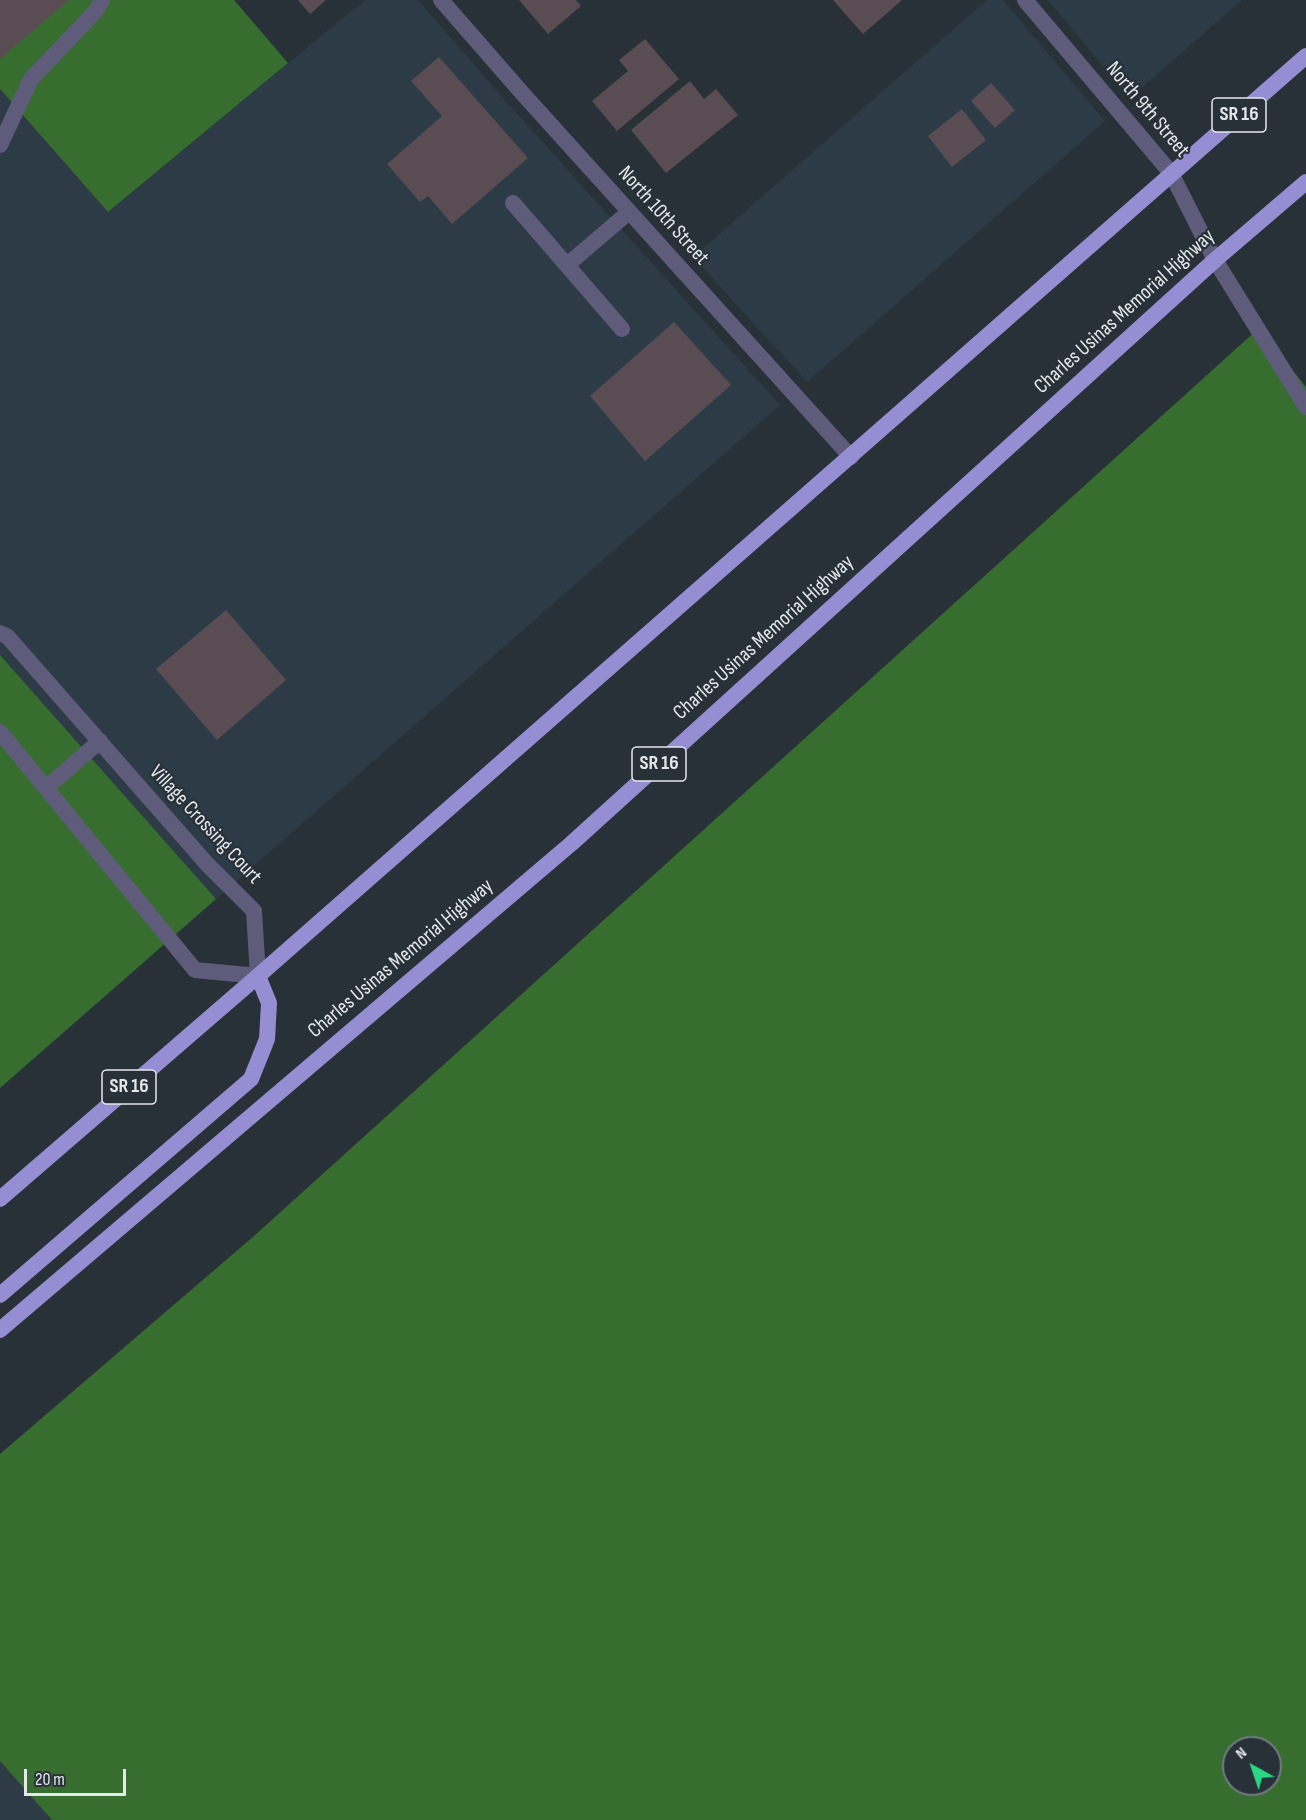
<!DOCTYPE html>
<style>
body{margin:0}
#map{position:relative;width:1306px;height:1820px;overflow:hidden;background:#283138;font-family:"Sofia Sans Condensed",sans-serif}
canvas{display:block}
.north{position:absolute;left:1222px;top:1736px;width:60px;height:60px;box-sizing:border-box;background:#283138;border:2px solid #727a80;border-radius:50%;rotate:320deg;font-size:16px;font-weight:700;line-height:24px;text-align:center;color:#e2e8ec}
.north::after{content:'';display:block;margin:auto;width:21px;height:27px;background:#29d885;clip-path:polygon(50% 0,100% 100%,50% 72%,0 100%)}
.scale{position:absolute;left:24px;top:1769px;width:102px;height:27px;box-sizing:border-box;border:3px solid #e2e8ec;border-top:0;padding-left:8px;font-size:18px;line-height:21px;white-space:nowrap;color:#e2e8ec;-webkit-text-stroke:4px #283138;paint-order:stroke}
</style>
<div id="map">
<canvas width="1306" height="1820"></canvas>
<div class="north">N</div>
<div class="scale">20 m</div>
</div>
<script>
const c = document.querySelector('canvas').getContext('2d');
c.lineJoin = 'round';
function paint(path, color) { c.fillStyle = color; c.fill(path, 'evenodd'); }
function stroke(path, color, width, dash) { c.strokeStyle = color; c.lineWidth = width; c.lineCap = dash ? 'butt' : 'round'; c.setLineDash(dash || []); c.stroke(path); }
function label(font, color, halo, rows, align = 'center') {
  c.font = font + ' "Sofia Sans Condensed",sans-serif'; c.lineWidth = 4.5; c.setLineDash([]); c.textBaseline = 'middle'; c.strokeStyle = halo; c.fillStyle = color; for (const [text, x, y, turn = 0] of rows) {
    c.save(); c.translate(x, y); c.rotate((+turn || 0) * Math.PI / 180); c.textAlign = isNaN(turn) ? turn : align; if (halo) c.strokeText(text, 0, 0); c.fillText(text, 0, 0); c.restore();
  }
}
paint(new Path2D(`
 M365,0H418L510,106L780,405L216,899L0,655V89L108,212Z
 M987,0H1003L1105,121L807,382L693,257Z
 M1048,0H1242L1130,98Z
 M0,1761L52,1820H0Z`), '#2c3b45');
paint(new Path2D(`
 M0,0H234L288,63L108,212L0,89Z
 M1259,328L1306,387V1820H52L0,1761V1454L254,1236ZM1234,1748H1270V1784H1234Z
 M0,655L216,899L0,1088Z`), '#386d30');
paint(new Path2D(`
 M0,0H69L0,59Z
 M298,0H326L310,14Z
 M519,0H576L581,6L548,34Z
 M833,0H902L863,34Z
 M645,39L679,79L617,131L592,101L628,71L619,60Z
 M439,57L528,158L452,224L428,196L420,202L387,164L442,116L411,81Z
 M690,81L704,99L716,89L738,115L666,173L631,130Z
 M991,83L1015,110L995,128L971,101Z
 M962,109L986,140L952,167L928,136Z
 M674,322L731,385L645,461L590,396Z
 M226,610L286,680L217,740L156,669Z`), '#594d53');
stroke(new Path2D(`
 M0,145L31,79L95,12L102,0
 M513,203L622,329
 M567,265L629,212
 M0,633L7,636L207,864L254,911L258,976L195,970L0,732
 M46,788L100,741`), '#5e5c7a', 16);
stroke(new Path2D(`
 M441,0L523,94L851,457
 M1025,0L1171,173L1215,260L1306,407`), '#5e5c7a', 16);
stroke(new Path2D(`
 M0,1199L258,976L1306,56
 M0,1295L251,1079L267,1039L269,1003L258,976
 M0,1330L572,843L1215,260L1306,182`), '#958ed2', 16);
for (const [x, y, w] of [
 [1239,115,54],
 [659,764,54],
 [129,1087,54]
]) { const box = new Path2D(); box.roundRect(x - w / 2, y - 17, w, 34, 4.5); c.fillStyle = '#283138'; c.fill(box); stroke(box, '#e2e8ec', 1.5); }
label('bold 20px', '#e2e8ec', null, [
 ["SR 16",1239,115],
 ["SR 16",659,764],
 ["SR 16",129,1087]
]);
label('21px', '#e2e8ec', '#283138', [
 ["North 9th Street",1147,110,50],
 ["North 10th Street",663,216,48],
 ["Charles Usinas Memorial Highway",1125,312,-42],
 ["Charles Usinas Memorial Highway",764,638,-42],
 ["Village Crossing Court",205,825,47],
 ["Charles Usinas Memorial Highway",401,959,-40]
]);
</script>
